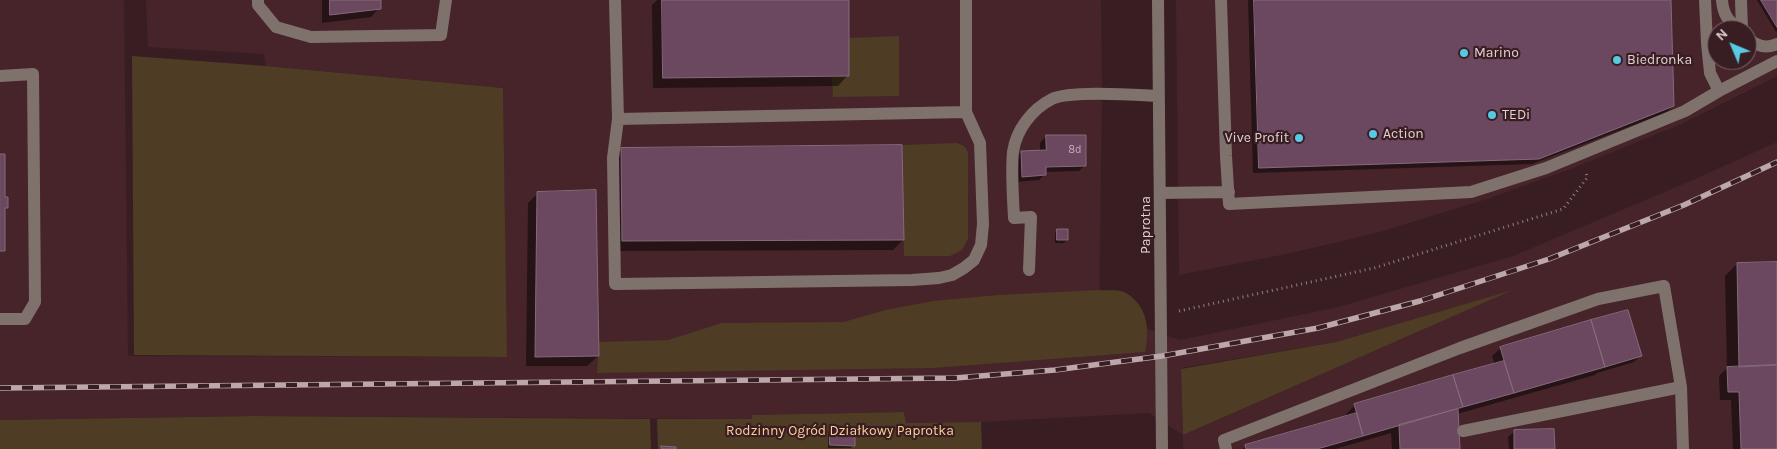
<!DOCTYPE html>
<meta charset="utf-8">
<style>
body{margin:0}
#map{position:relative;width:1777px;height:449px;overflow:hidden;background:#381e22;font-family:Karla,sans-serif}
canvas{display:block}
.north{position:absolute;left:1707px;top:20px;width:50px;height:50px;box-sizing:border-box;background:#381e22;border:1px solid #7c6568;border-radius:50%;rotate:315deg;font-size:14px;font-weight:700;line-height:20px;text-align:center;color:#e2cfd1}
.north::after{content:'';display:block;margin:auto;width:18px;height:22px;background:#57c9e2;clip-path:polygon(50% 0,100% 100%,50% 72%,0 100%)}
</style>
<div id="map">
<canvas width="1777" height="449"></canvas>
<div class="north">N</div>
</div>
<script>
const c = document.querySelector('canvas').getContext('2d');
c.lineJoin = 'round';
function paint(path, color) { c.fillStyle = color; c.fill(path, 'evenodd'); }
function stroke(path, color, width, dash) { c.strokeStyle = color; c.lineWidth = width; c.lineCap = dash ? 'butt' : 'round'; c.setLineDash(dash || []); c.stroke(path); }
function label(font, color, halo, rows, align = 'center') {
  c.font = font + ' Karla,sans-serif'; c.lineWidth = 4.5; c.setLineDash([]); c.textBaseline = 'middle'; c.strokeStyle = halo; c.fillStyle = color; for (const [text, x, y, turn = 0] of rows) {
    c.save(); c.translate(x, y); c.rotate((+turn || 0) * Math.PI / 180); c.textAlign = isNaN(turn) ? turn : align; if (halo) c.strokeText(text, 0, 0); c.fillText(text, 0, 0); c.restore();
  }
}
paint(new Path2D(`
 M0,0H124L128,356L506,357L503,88L266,66L264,54L148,47L146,0H1101L1102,93L1099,323L1142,327L1180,340L1338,307L1513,256L1693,180L1777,142V449H1183V435L1149,413L981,422L905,423L904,412L753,415L752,419L254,416L0,420ZM1508,292L1183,435L1181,368L1336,342Z
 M1176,0H1777V76L1679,125L1573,168L1487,199L1380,232L1291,253L1179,275ZM1717,30H1747V60H1717Z`), '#46242a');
paint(new Path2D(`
 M899,36V96L833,97L832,76H849V38Z
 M132,56L266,66L503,88L507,357L134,355Z
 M957,143L964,146L968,152V239L962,250L950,256H904L902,145Z
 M1099,290C1107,291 1120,289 1126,293C1148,306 1150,331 1145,352L932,368L597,373L599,342L668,340L722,323L844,322L885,310L933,301L998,295Z
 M1513,290L1183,435L1181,369L1336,342Z
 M904,412L906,423L981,422L982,449H658L657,419H752V415Z
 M254,416L650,419L651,449H0V420Z`), '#4e3c25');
paint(new Path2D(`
 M322,0H379V8L371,17L322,23Z
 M657,0H847L848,75L838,86L653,88L652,5Z
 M1248,0H1670L1673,106L1667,112L1532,164L1253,173Z
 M1757,0H1777V31L1776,32Z
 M1726,60H1747L1730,70Z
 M1046,136L1085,165L1079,171L1045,172V174L1039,180L1016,182L1015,158L1022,152L1040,151V143Z
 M622,149L903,240L893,250L613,251L612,159Z
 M538,193L598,356L587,366H526L528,203Z
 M1058,231L1067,240L1064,243H1055V233Z
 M1777,263V449H1733L1731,400H1720L1719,376L1727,368L1725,276L1737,264Z
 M1501,348L1640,356L1634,362L1597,373L1595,375L1457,414L1459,449H1392L1391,433L1335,449H1243L1246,446L1347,417L1346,414L1355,405L1495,365L1492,356Z
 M831,429L854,445L851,448H828V432Z
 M1515,431L1554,449H1509L1508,437Z`), '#0007');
const building = new Path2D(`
 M330,0H381V9L330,15Z
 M662,0H849V76L663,78Z
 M1254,0H1671L1674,106L1539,159L1259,168Z
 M1761,0H1777V27Z
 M1747,58L1748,61L1733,68L1728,60H1747Z
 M1046,135H1086V166L1046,167V175L1022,177L1021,151L1046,150Z
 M902,145L904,240L622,241L621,148Z
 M0,154H5V197H8V208H5V251H0Z
 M596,190L599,356L535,357L537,192Z
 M1057,229H1068V240H1057Z
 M1777,262V365L1739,367L1737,263Z
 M1628,310L1642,356L1605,367L1591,320Z
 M1591,320L1605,367L1514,393L1500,347Z
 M1504,361L1514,393L1463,407L1453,375Z
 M1777,365V449H1741L1739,392H1728L1727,367Z
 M1453,375L1463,407L1363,436L1354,404Z
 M1458,409L1460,449H1400L1399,425Z
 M1357,413L1363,436L1317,449H1246L1245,445Z
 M830,427L855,428V446L830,445Z
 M1554,429L1555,449H1514V430Z
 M661,446L676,447V449H662Z`);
paint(building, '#6b485f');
stroke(building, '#846a7b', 1);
stroke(new Path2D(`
 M1179,311L1374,268L1563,209L1587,178L1586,171`), '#937d80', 3, [1, 4]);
stroke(new Path2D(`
 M258,0V5L276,27L311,37L441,35L446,0
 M615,0L618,119L966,112
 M1158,0L1162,449
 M1221,0L1226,156L1229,204L1471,192L1546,168L1685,111L1719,91
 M1705,0L1707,43L1710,73L1719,91L1777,61
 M1722,0C1723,14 1728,21 1739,30
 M1741,0L1742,30
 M1747,38C1757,46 1765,49 1777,44
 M0,76L33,74L35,302L25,319H0
 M618,119L613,158L615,284L912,280L939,278L952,275L964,268L974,260L981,245L983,224L980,143L966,112V0
 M1160,193L1229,192
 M1029,270L1031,217L1014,218C1013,197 1011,173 1013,152C1016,130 1032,109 1052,99C1070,90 1137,95 1159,96
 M1463,431L1681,387
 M1226,449L1224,440L1460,348L1598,299L1664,286L1681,387L1683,449`), '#7f726d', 12);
const rail = new Path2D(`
 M0,388L955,378L1055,370L1162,356L1318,328L1420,301L1549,259L1684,205L1777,162`);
stroke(rail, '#bca7aa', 5.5);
stroke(rail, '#381e22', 4, [11]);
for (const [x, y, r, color] of [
 [1464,53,5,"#57c9e2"],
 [1617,60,5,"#57c9e2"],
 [1492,115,5,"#57c9e2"],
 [1373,134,5,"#57c9e2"],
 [1299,138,5,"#57c9e2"]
]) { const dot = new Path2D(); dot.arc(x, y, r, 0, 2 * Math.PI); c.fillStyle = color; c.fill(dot); stroke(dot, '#381e22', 2); }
label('11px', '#c4adb4', null, [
 ["8d",1075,150]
]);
label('14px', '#e2cfd1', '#381e22', [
 ["Marino",1474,53],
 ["Biedronka",1627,60],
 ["TEDi",1502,115],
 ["Action",1383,134],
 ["Vive Profit",1289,138,"right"]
], 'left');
label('14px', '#e2cfd1', '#381e22', [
 ["Paprotna",1146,225,-90]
]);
label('14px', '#fdd098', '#381e22', [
 ["Rodzinny Ogród Działkowy Paprotka",840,431]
]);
</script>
